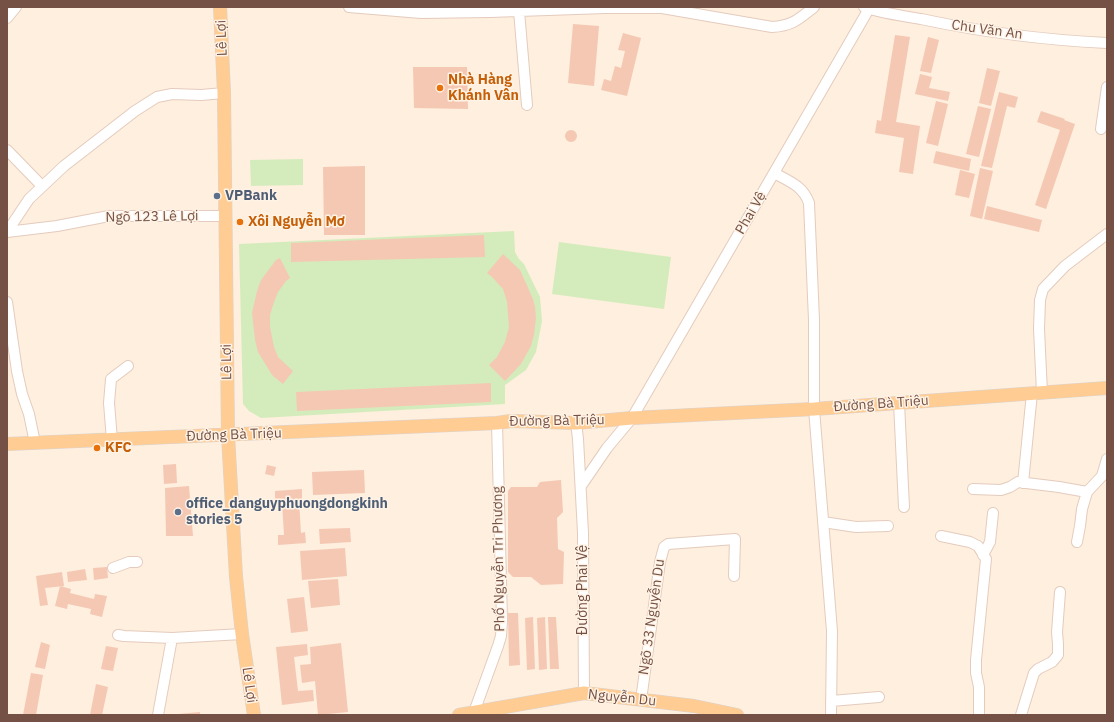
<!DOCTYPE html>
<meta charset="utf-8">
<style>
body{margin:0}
#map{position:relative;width:1114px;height:722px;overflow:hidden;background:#feefde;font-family:"IBM Plex Sans",sans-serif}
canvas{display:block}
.frame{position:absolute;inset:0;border:8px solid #755145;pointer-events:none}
</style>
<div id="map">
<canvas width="1114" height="722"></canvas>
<div class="frame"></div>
</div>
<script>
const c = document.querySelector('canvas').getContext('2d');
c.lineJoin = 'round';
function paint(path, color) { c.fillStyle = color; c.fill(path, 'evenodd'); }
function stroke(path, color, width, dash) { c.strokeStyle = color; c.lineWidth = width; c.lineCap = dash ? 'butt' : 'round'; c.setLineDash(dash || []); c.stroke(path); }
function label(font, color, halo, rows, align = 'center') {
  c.font = font + ' "IBM Plex Sans",sans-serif'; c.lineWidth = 3; c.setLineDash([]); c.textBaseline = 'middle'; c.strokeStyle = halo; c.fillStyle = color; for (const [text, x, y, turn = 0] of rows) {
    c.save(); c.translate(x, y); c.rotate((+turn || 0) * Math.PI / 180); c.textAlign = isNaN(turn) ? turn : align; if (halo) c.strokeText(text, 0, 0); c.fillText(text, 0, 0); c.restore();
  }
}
paint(new Path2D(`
 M303,159V185L251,186L250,160Z
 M514,231L515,252L519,259L524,264L540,297L542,321L536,352L526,370L505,385V404L261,418L249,411L243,404L239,244Z
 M559,242L671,257L664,309L552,294Z`), '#d4ecbc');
paint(new Path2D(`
 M573,24L599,26L594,86L568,83Z
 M623,33L641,38L627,96L601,90L604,79L611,81L615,66L621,68L625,51L618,50Z
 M895,35L910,37L896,122L920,126L913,174L899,172L904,138L875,133L877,120L881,121Z
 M928,37L939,40L931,73L920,71Z
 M413,67H467L468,109L414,108Z
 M987,68L1000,71L991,106L979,103Z
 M920,74L932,77L929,88L950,92L948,101L915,94Z
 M999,92L1018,97L1015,108L1007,106L992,168L981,166Z
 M936,101L948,104L938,146L926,143Z
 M978,106L991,109L979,157L966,154Z
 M1041,111L1065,119L1064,120L1075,124L1046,209L1035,205L1060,130L1037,122Z
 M565 136a6 6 0 1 1 12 0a6 6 0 1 1-12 0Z
 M936,151L971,159L969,171L933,163Z
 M365,166V235H324L323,167Z
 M980,168L993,171L982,219L970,216Z
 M960,170L975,174L969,198L955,195Z
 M987,206L1042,220L1039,232L984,219Z
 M484,235L485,257L291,262V243Z
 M503,254L520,270L533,299L535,307L536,318L534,335L531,346L521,364L505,381L489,365L497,357L505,342L509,327L507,302L503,289L492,277L487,273Z
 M280,258L290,278L286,281L278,292L274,302L270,315V327L274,347L278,357L293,371L283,384L272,375L258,352L255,340L252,313L257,291L261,280L276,260Z
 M491,383V402L297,411L296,392Z
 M176,464L177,483L164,484L163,465Z
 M267,465L276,467L274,476L265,474Z
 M364,470L365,493L313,495L312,472Z
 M561,480L563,512L557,518L558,549L564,552L563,584L541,585L531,577H513L508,572V491L511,487H537L540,482Z
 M189,486L193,536H166L165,488Z
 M302,489V501H299L301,533L305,532L306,543L278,545V535H284L282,502L275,503V491Z
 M350,528L351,542L320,544L319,529Z
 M345,548L347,576L302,580L300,551Z
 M107,567L108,578L94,580L93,568Z
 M85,569L87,580L68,582L67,572Z
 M62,572L64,586L45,588L48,605L40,606L36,576Z
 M338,579L340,605L311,608L308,581Z
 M60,586L71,589L70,593L94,599L95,594L107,596L102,617L90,614L91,609L68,604L67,609L55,606Z
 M304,597L308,631L291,633L287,599Z
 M508,613H518L520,665L509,666Z
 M533,617L535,669L527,670L525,618Z
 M545,617L547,669L539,670L537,618Z
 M548,617H556L559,669H550Z
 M41,642L50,645L45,669L35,667Z
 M341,643L348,712L318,715L315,681L302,683L300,665L311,664L310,647Z
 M307,644L308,655L294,657L298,691L313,690L314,701L282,705L276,647Z
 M106,646L118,648L113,671L101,669Z
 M31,673L43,675L36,715H23Z
 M96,684L108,687L102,715H90Z
 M200,712V715H178V714Z`), '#f5c8b4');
const minor = new Path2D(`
 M349,7L421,13L490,12L605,8H662L772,27C792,26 799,19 814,7
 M864,7C882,13 902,16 921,19C982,32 1045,40 1107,43
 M519,11L527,105
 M7,18L16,7
 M1101,129L1107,87
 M7,150L42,186
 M774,173C789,181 803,186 809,203L814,320V409L832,631L831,715
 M7,232L29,199L64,166L135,111L157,97L172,94L201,95L224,93
 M7,232L57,226L109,216H226
 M7,302L17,371L22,394L29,414L35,443
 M1042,393L1039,329L1040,300L1043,289L1065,266L1107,234
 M899,403L904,507
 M576,423L578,439L583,533L584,693
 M112,440L109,403L111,379L128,366
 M1023,483L1032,393
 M581,486L607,448L632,418L870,7
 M973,489L1001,490L1010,487L1018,482L1059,487L1087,492
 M823,522L856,527L888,526
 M941,536L970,542L978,546L986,559L976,660V673L979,687V715
 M1077,542L1080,526L1082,509L1087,492L1102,476L1107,459
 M983,555L990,542L993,513
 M113,568L129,562H137
 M118,635L124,636L172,638L242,634
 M641,700L660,562L664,547L668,544L735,539L734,576
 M831,701L879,697
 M158,715L172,638
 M473,715L498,646L501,636L502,621L497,423
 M1021,715L1034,673L1038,669L1052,662L1058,655V644L1057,632L1060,592`);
const major = new Path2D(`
 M220,7L224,93L228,435L236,577L242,634L254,715
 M7,444L497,423L511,421L576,423L632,418L814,409L1107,388
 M459,715L584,693L694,706L737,715`);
stroke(minor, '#e4cbbd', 12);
stroke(major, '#dbd2cf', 14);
stroke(minor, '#fff', 10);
stroke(major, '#ffcd94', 13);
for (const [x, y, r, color] of [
 [440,88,4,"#e8710a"],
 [217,196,4,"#5c6f8a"],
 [240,222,4,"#e8710a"],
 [97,448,4,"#e8710a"],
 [178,512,4,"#5c6f8a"]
]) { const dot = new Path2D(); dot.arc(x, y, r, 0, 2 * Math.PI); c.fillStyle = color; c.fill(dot); stroke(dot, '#fff3e6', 1.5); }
label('14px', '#755145', '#fff3e6', [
 ["Chu Văn An",987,30,8],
 ["Lê Lợi",222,38,-92],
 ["Phai Vệ",751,213,-60],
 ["Ngõ 123 Lê Lợi",152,217,-1],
 ["Lê Lợi",227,362,-91],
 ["Đường Bà Triệu",881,404,-4],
 ["Đường Bà Triệu",557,421,-1],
 ["Đường Bà Triệu",234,435,-2],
 ["Phố Nguyễn Tri Phương",499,559,-91],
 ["Đường Phai Vệ",583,590,-90],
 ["Ngõ 33 Nguyễn Du",652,617,-82],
 ["Lê Lợi",249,685,82],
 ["Nguyễn Du",622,698,6]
]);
label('bold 14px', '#c56008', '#fff3e6', [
 ["Nhà Hàng",448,80],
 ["Khánh Vân",448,96],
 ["Xôi Nguyễn Mơ",248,222],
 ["KFC",105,448]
], 'left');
label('bold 14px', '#4e5e75', '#fff3e6', [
 ["VPBank",225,196],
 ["office_danguyphuongdongkinh",186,504],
 ["stories 5",186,520]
], 'left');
</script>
